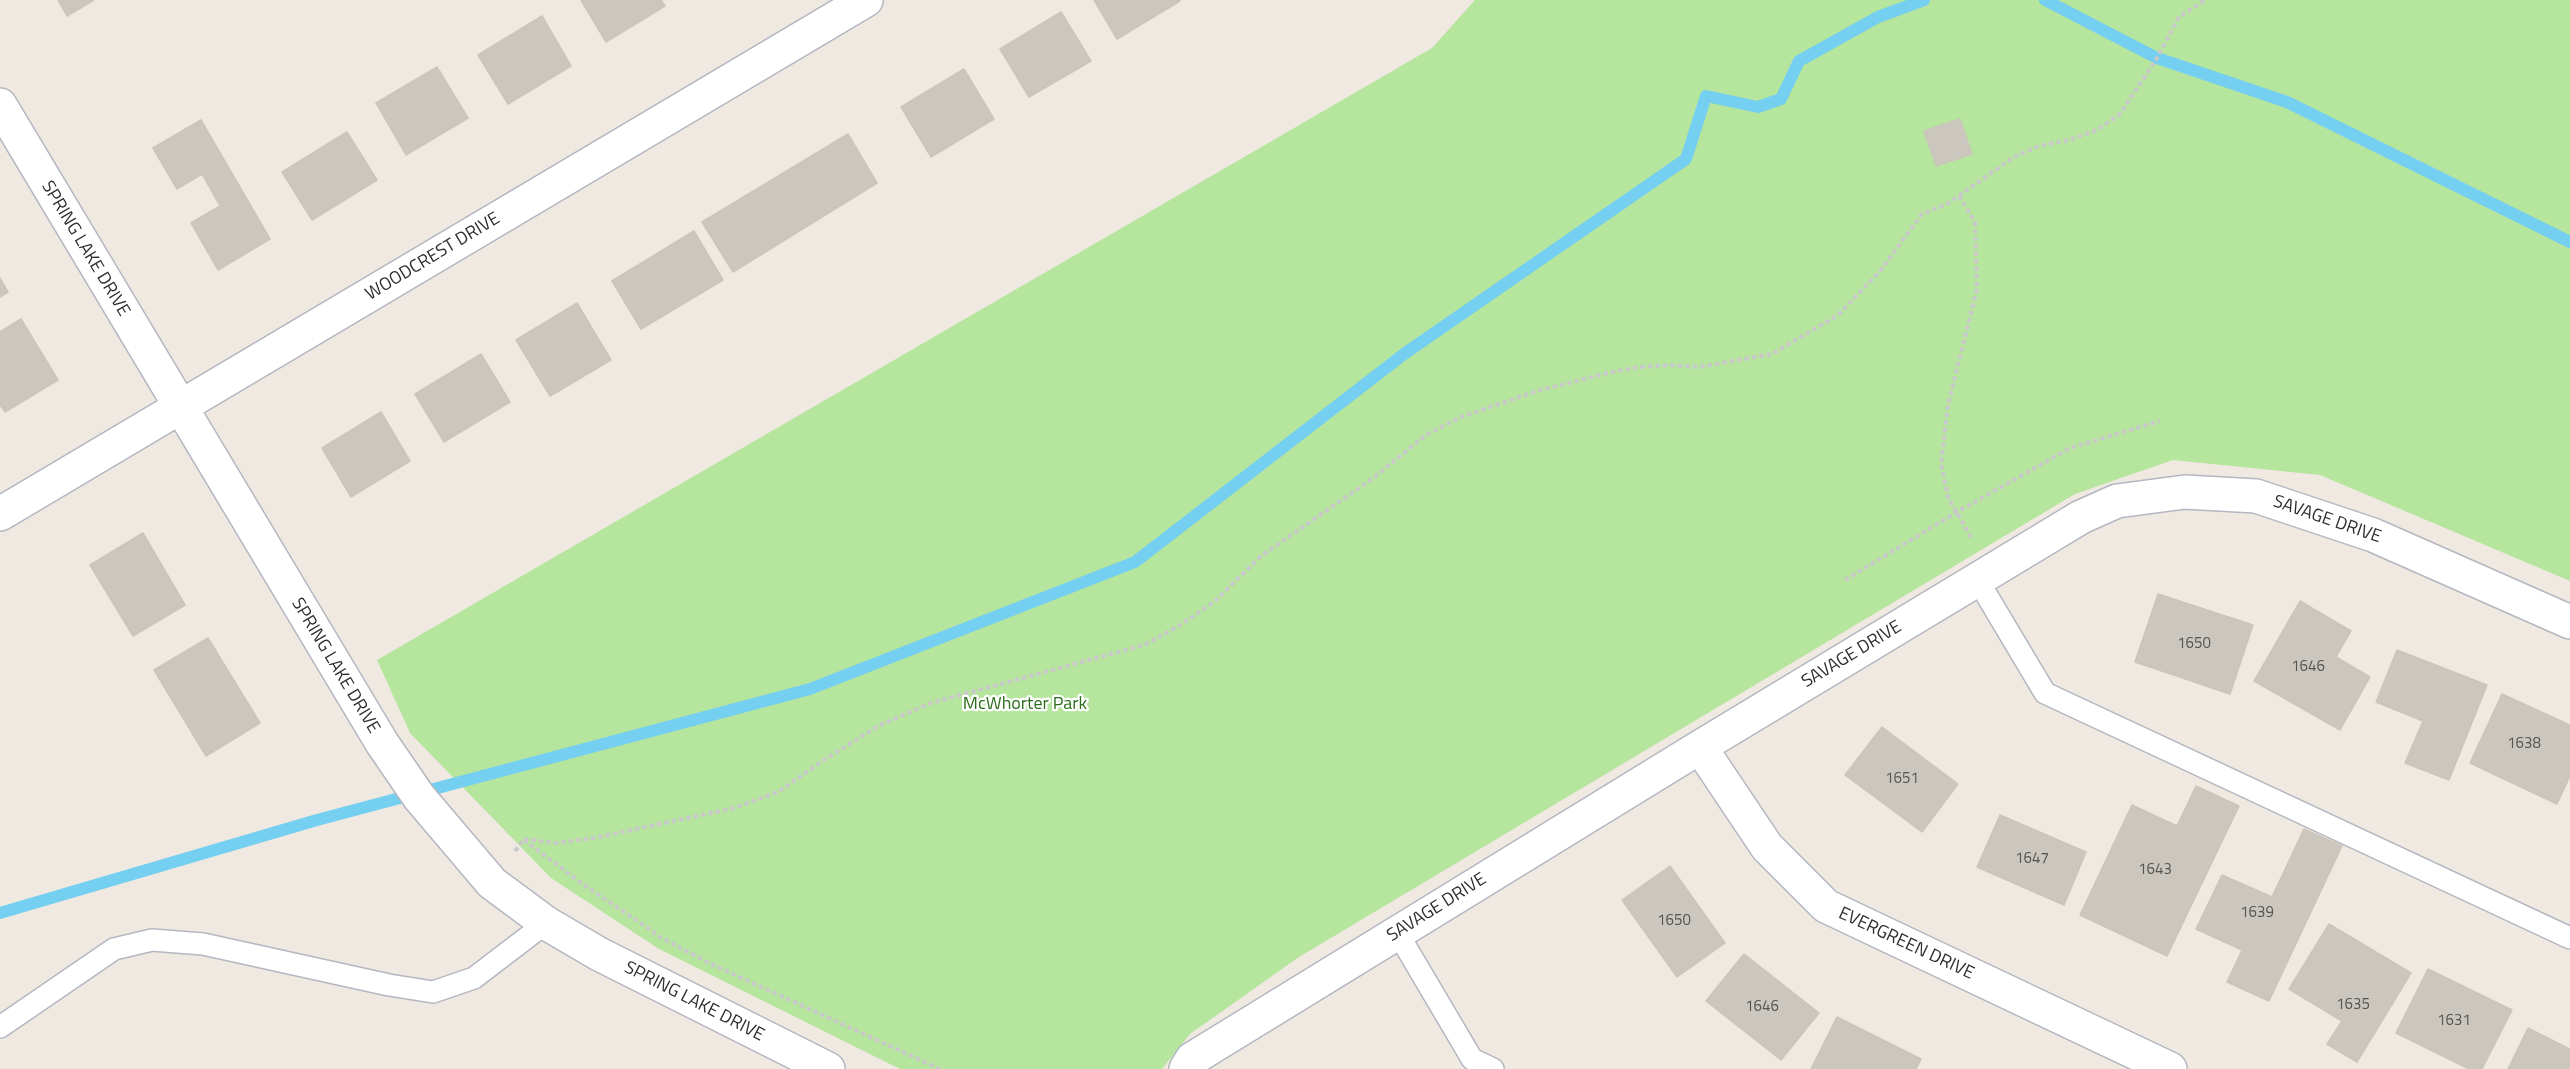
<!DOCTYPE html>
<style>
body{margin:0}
canvas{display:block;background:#efe9e1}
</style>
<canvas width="2570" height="1069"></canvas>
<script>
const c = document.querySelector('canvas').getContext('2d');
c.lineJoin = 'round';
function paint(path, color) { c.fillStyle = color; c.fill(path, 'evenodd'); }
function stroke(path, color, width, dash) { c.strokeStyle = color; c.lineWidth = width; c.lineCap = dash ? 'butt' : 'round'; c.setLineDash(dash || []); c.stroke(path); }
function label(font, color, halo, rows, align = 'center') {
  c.font = font + ' "Titillium Web",sans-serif'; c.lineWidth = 4.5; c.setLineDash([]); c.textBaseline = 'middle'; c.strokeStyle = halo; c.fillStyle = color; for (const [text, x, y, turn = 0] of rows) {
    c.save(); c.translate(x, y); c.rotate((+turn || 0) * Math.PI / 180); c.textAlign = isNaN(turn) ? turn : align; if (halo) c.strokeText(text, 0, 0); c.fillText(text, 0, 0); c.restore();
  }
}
paint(new Path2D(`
 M1475,0H2570V581L2320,475L2173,460L2075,494L1299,957L1190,1034L1162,1069H900L659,949L551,878L410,733L377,660L1432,48Z`), '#b6e59e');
stroke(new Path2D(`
 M2045,0L2157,58L2287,102L2570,242
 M0,913L317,820L810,689L1135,562L1404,354L1686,159L1706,96L1758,107L1781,99L1799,61L1878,17L1924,0`), '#75cff0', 12);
const building = new Path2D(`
 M58,0H94L67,16Z
 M581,0H661L665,6L606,42Z
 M1094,0H1180V1L1117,39Z
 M1061,12L1091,61L1029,97L1000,49Z
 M542,16L571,66L508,104L478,55Z
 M437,67L468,118L406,155L376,103Z
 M964,69L994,119L931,157L901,107Z
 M1960,119L1972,154L1936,166L1924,131Z
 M201,120L270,239L218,270L191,223L220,206L202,174L177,189L153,148Z
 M347,132L377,180L312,220L282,172Z
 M848,134L877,183L733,272L702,222Z
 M694,231L723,280L641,329L612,281Z
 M0,278L8,292L0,297Z
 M577,303L611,360L550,396L516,340Z
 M21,319L58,380L5,412L0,405V332Z
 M481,354L510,402L444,442L415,394Z
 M381,412L410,461L351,497L322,448Z
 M143,533L185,605L133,636L90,565Z
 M2158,594L2253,625L2230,694L2135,662Z
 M2300,601L2351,631L2336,657L2370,677L2340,730L2254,681Z
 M208,638L260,723L206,756L154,670Z
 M2397,650L2487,685L2449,780L2405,763L2423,721L2376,702Z
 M2502,694L2570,725V776L2557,804L2470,763Z
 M1882,727L1958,784L1922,832L1845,775Z
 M2196,786L2239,806L2167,956L2080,915L2132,805L2177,826Z
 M2000,815L2086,852L2064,905L1977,867Z
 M2304,829L2342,846L2269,1001L2227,982L2242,950L2196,929L2222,875L2272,897Z
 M1670,866L1725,943L1677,977L1622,900Z
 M2329,924L2411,973L2357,1062L2327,1044L2342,1021L2289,989Z
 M1744,954L1819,1013L1781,1060L1706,1001Z
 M2428,969L2512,1010L2482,1069H2469L2396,1033Z
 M1837,1017L1921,1059L1916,1069H1811Z
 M2528,1028L2570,1049V1069H2508Z`);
paint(building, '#cbc7bf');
stroke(building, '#cbc5ba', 1.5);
const service = new Path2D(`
 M1977,579L2045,693L2570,938
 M1397,932L1472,1059L1493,1069
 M0,1027L114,949L152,940L203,944L389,985L433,992L474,978L546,923`);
const minor = new Path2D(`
 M0,105L382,743L419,797L492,883L546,923L599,954L828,1069
 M0,514L866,0
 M1700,747L1767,847L1826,906L2170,1069
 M1186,1069L1192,1059L1700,747L2081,517L2117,501L2185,492L2256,496L2373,535L2570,622`);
stroke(service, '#b4b7c1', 24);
stroke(minor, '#b4b7c1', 36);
stroke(new Path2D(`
 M1959,196L1975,222L1977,289L1948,405L1941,464L1948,497L1972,539
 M1845,580L1957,512L2070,448L2160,421
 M524,840L580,882L662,938L707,962L940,1069
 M515,851L524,839L556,843L594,838L734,808L778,792L824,760L880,725L931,703L1144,645L1177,627L1214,602L1261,556L1372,479L1426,435L1461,417L1537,391L1608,373L1639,367L1672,365L1699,367L1772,354L1838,315L1880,271L1922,214L1947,204L2014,157L2039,146L2069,140L2097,130L2120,114L2157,58L2179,17L2205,0`), '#c9c9c9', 4, [4.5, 3]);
stroke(service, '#fff', 21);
stroke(minor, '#fff', 33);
label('15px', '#555452', null, [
 ["1650",2194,644],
 ["1646",2308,667],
 ["1638",2524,744],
 ["1651",1902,779],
 ["1647",2032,859],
 ["1643",2155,870],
 ["1639",2257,913],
 ["1650",1674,921],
 ["1635",2353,1005],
 ["1646",1762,1007],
 ["1631",2454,1021]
]);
label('18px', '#2e2e2e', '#fff', [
 ["SPRING LAKE DRIVE",85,249,59],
 ["WOODCREST DRIVE",433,257,-31],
 ["SAVAGE DRIVE",2327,520,19],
 ["SAVAGE DRIVE",1852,655,-31],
 ["SPRING LAKE DRIVE",335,666,59],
 ["SAVAGE DRIVE",1437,908,-32],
 ["EVERGREEN DRIVE",1906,944,25],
 ["SPRING LAKE DRIVE",694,1002,27]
]);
label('18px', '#2c6e1b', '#fff', [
 ["McWhorter Park",1025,705]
]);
</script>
